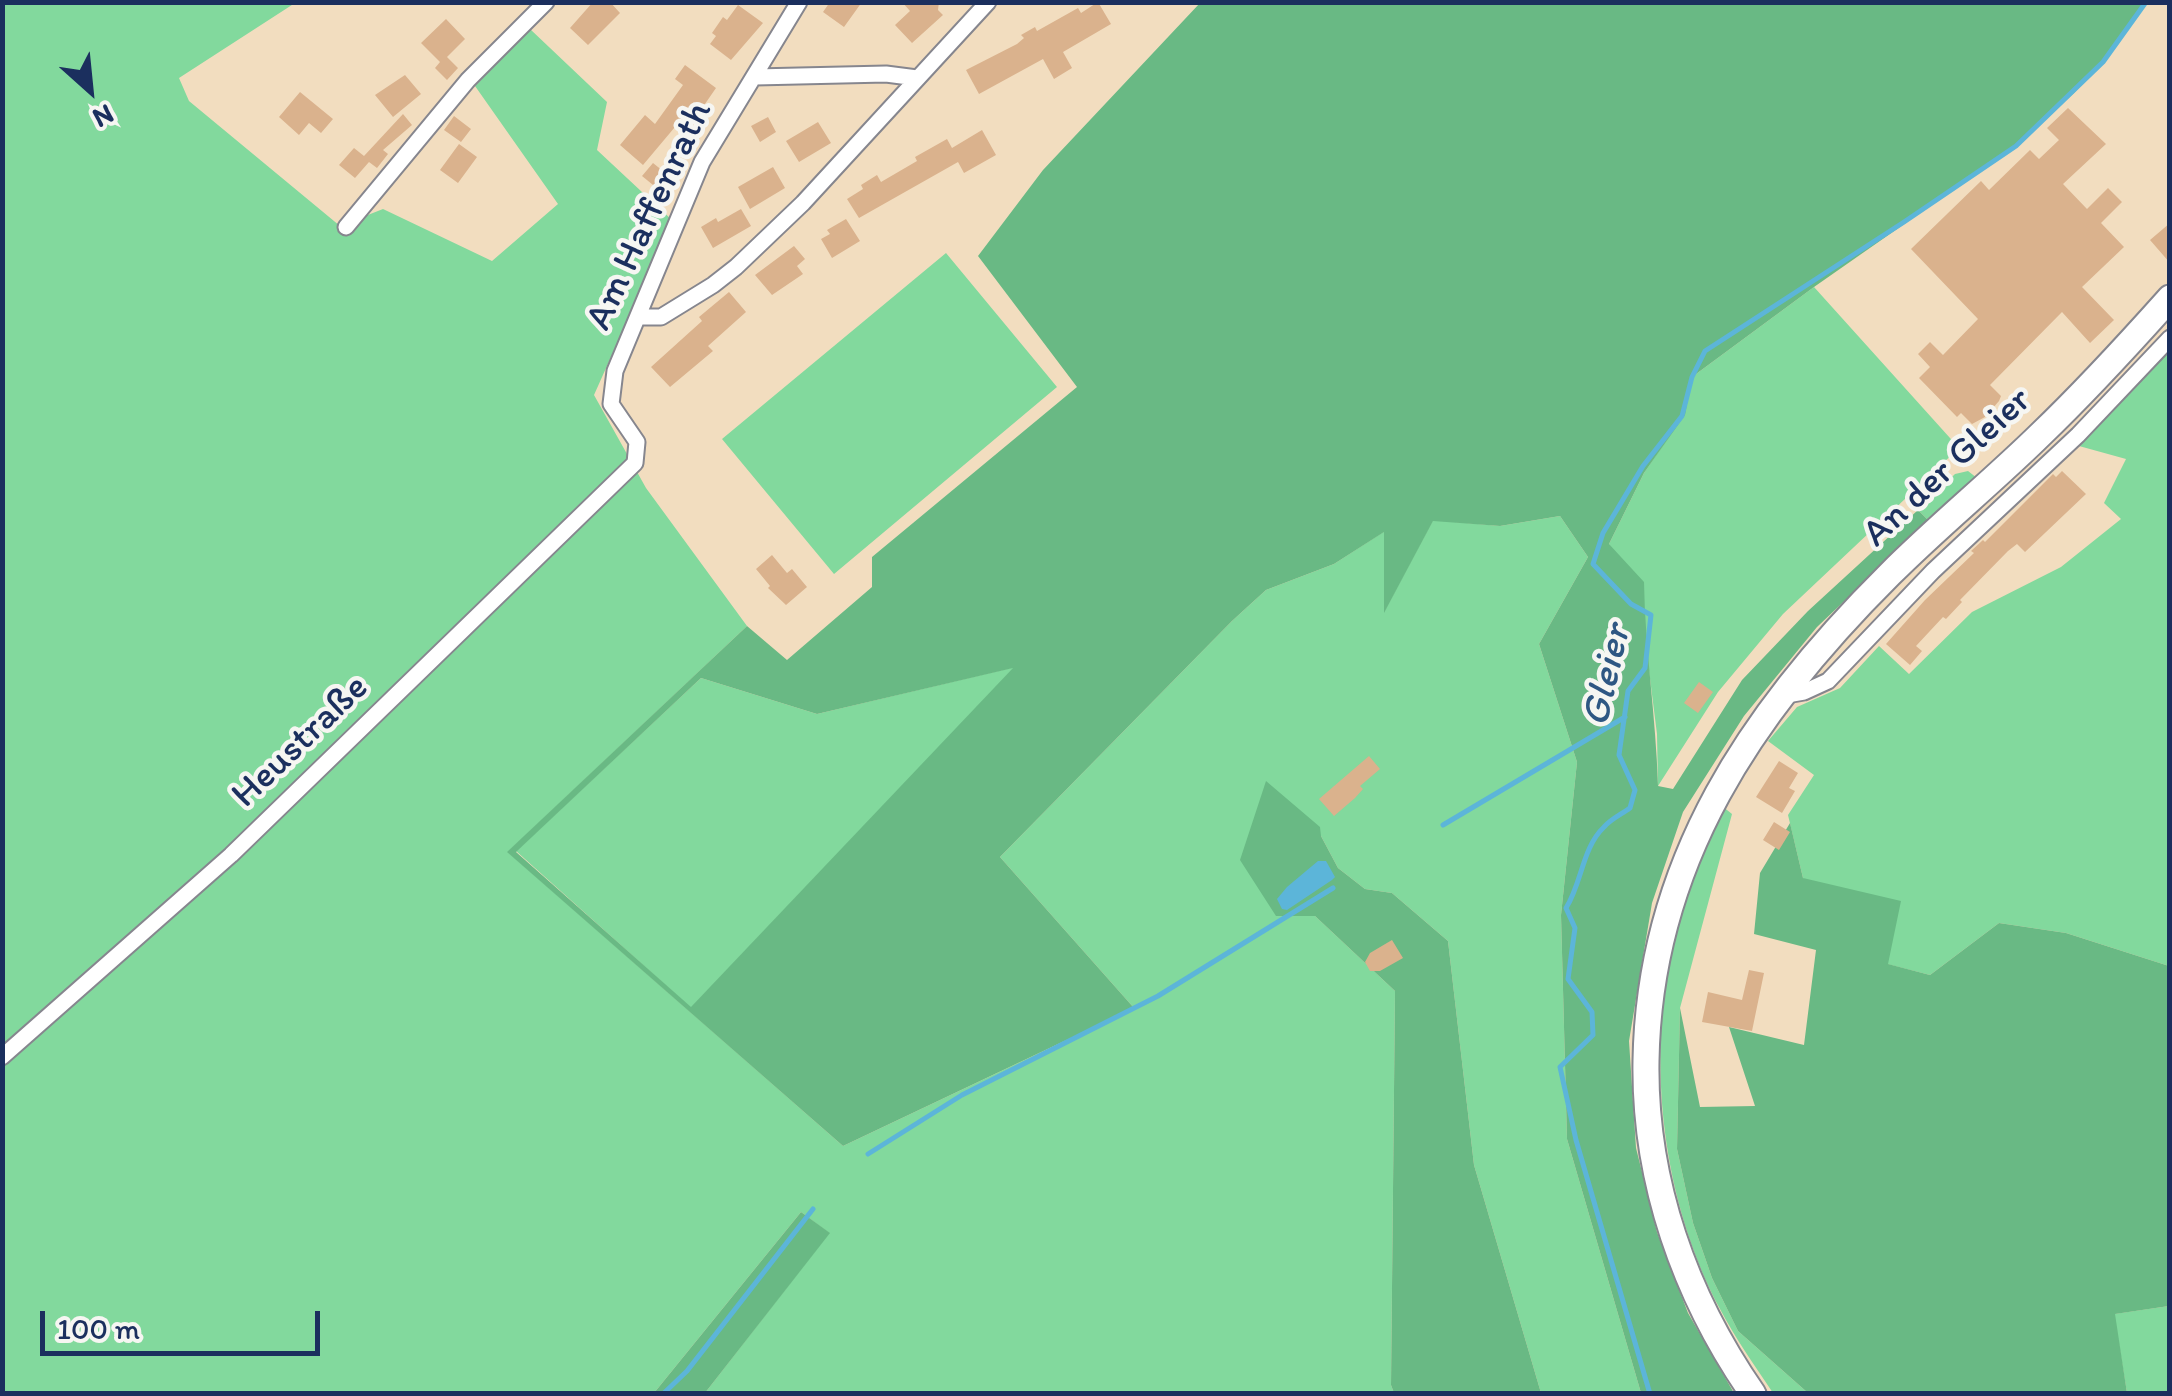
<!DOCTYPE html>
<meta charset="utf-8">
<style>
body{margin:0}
#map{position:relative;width:2172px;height:1396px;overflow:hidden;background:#f2ddbf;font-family:Itim,sans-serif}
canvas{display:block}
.frame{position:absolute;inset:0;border:5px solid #1b2f5e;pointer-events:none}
.north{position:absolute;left:40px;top:40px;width:100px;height:100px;-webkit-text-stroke:8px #f6f6f2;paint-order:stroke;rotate:153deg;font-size:28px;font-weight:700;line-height:40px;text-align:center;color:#1b2f5e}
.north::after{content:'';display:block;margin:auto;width:35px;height:45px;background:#1b2f5e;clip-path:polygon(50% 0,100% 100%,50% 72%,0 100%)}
.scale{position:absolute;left:40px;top:1311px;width:280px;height:45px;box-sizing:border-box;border:5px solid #1b2f5e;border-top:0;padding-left:12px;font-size:30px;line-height:35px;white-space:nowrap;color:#1b2f5e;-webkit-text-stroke:8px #f6f6f2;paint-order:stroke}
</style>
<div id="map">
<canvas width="2172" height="1396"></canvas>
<div class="frame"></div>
<div class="north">N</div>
<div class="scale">100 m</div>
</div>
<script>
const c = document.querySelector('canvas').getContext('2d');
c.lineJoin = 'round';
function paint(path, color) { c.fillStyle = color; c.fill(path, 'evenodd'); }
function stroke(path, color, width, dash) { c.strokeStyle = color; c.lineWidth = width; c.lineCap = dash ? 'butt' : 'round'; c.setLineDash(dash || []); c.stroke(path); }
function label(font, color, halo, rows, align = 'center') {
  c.font = font + ' Itim,sans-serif'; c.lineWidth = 9; c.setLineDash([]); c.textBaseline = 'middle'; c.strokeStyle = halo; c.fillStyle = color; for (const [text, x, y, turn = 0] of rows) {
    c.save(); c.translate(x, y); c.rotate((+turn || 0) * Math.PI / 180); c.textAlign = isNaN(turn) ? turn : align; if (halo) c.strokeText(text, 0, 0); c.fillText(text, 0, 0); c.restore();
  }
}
paint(new Path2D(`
 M2,3H295L179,78L189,101L340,226L383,209L492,261L558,204L475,86L530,29L607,102L597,150L672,220L594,395L646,488L747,626L508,852L843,1146L1134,1008L1000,857L1232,621L1266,590L1334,564L1385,531V610L1433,520L1500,526L1560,516L1588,557L1539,644L1577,762L1561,915L1567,1139L1641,1393H1541L1474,1165L1448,941L1392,893L1365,889L1338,868L1321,836L1314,915L1395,991L1391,1385L1394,1393H705L829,1233L801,1212L654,1393H3Z
 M946,253L1057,387L834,574L722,439Z
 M1814,287L1959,448L1783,614L1718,692L1658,786L1657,734L1645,639L1609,544L1644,473L1684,415L1692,377Z
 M2169,349V966L2066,933L1999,923L1930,975L1887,964L1803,878L1788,815L1814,775L1768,741L1797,707L1840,688L1879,646L1909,674L1972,612L2061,567L2121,519L2104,503L2126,459L2079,446Z
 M1968,471L1977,478L1929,521L1918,510L1955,474Z
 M1015,667L691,1008L516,851L701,678L817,714Z
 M1722,806L1732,814L1680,1008L1677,1149L1693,1223L1712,1278L1738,1331L1808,1393H1773C1755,1366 1735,1338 1720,1309C1662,1200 1647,1064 1672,943C1681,899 1704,848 1722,806Z
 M2169,1306V1393H2127L2114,1314Z`), '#82d99d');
paint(new Path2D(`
 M1200,3H2146L2103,62L2074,93L2016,146L1814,287L1692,377L1685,415L1644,473L1609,544L1644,582C1645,650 1656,717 1658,786L1673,789L1742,680L1808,611L1918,510L1929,521L1817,627L1744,716L1683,812L1652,903L1629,1041L1636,1148L1657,1232L1688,1313L1734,1393H1641L1567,1139L1561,915L1577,762L1539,644L1588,557L1560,516L1500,526L1433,521L1384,613V532L1334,564L1266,590L1232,621L1000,857L1134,1008L843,1146L507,852L747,626L787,660L872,587V557L1077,387L978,256L1043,170ZM1013,668L691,1007L516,852L701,678L817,714Z
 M1266,781L1320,827L1321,836L1338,868L1365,889L1392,893L1448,941L1474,1165L1541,1393H1394L1391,1385L1395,991L1315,916H1276L1240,860Z
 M1790,823L1803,878L1901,901L1888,964L1930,975L1999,923L2066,933L2169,966V1306L2115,1314L2127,1393H1808L1738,1331L1712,1278L1693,1223L1677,1149L1680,1008L1700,1107L1755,1106L1729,1027L1804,1045L1816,950L1754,934L1760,873Z
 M801,1212L830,1233L705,1393H654Z`), '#69b984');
paint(new Path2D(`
 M1318,861H1326L1335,877L1332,880L1287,910L1282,909L1277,899L1287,887Z`), '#5cb5d9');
stroke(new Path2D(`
 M1443,825L1625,717
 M868,1154L962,1095L1158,996L1333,888
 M663,1394L687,1371L813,1209
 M1650,1394L1576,1140L1560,1067L1593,1035L1592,1012L1568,979L1575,928L1566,908C1582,883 1582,848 1604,827C1611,819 1622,814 1630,808L1635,790L1619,755L1628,691L1645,668L1651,615L1631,604L1593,564L1603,533L1643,466L1682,416L1692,377L1705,351L1904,222L2016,146L2103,62L2146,2`), '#5cb5d9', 5);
paint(new Path2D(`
 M593,2H610L620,13L588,45L570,28Z
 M830,2H862L844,27L823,12Z
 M902,2H939L938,10L943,15L912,43L895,25L910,11Z
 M1098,2L1111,24L1063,52L1072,68L1054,79L1043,59L979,94L966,70L1017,44L1024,38L1021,35L1035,27L1037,31L1078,8L1081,13Z
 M738,5L763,23L731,60L710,44L716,36L712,33L723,17L727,20Z
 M446,19L465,39L447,57L458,68L447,80L435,68L440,62L421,43Z
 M685,65L716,88L689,127L680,121L643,165L620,145L645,115L655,124L683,85L675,79Z
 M405,75L421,94L393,117L375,95Z
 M300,92L333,119L321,133L309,123L299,135L279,117Z
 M2068,108L2106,144L2063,184L2087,209L2108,188L2122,202L2101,223L2124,247L2082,287L2114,320L2090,343L2062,312L1990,385L2001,396L1999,401L1985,417L1972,424L1961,413L1957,417L1919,378L1930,367L1918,354L1930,342L1943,355L1978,319L1911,249L1981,181L1989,190L2030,150L2039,159L2059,140L2047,128Z
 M403,114L412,125L383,150L388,154L377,168L369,162L355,178L339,165L354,148L364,156Z
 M454,116L471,129L461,142L444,130Z
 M768,117L776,132L760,142L751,126Z
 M818,122L831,143L799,162L786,141Z
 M982,130L996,155L964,173L958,162L859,218L847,199L863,189L861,185L877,175L881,182L917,161L915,157L947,139L952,148Z
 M459,144L477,157L458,183L440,170Z
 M653,163L668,175L658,189L642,176Z
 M773,167L785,188L750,209L738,187Z
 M741,209L751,226L713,248L701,227L716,218L718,222Z
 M846,219L860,241L832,258L821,239L830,234L827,230Z
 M2170,223V263L2150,240Z
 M794,246L805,259L797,266L803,274L772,295L755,275Z
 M729,292L746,312L708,346L713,351L670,387L651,367L702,321L699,317Z
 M2062,471L2086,494L2025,552L2017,544L2008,551L1960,600L1962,602L1946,619L1943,617L1916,646L1922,651L1910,665L1886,644L1925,600L1974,553L1971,551L1983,540L1985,542L2053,474L2056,477Z
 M772,555L787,573L792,569L807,587L786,605L768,588L770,586L756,569Z
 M1699,682L1713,692L1698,713L1684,703Z
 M1369,756L1380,769L1360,786L1363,789L1355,798L1334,816L1319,799Z
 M1779,761L1798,773L1789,788L1795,791L1782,813L1756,797Z
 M1774,822L1790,832L1779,850L1763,840Z
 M1392,940L1403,958L1380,971H1370L1365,962L1370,953Z
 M1749,970L1764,973L1752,1031L1702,1022L1708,992L1742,1000Z`), '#dab28d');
const street = new Path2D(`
 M755,77L886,74L917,78
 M346,227L468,80L546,2
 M638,317H661L713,285L736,267L803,203L988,2
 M1781,696L1804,692L1828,681L1933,571L2078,435L2170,338
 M2,1057L231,855L635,463L637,442L611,404L615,371L702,162L799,2`);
const primary = new Path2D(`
 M1753,1394C1685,1296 1644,1181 1646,1061C1649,862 1753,710 1890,574C1938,526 1991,483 2040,435C2085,392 2128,345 2170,298`);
stroke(street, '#86868e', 19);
stroke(primary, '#86868e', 29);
stroke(street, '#fff', 15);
stroke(primary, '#fff', 25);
label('38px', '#1b2f5e', '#f6f6f2', [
 ["Am Haffenrath",650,216,-65],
 ["An der Gleier",1948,468,-43],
 ["Heustraße",301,742,-44]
]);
label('italic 40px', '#2e5783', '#f6f6f2', [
 ["Gleier",1608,676,-77]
]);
</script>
